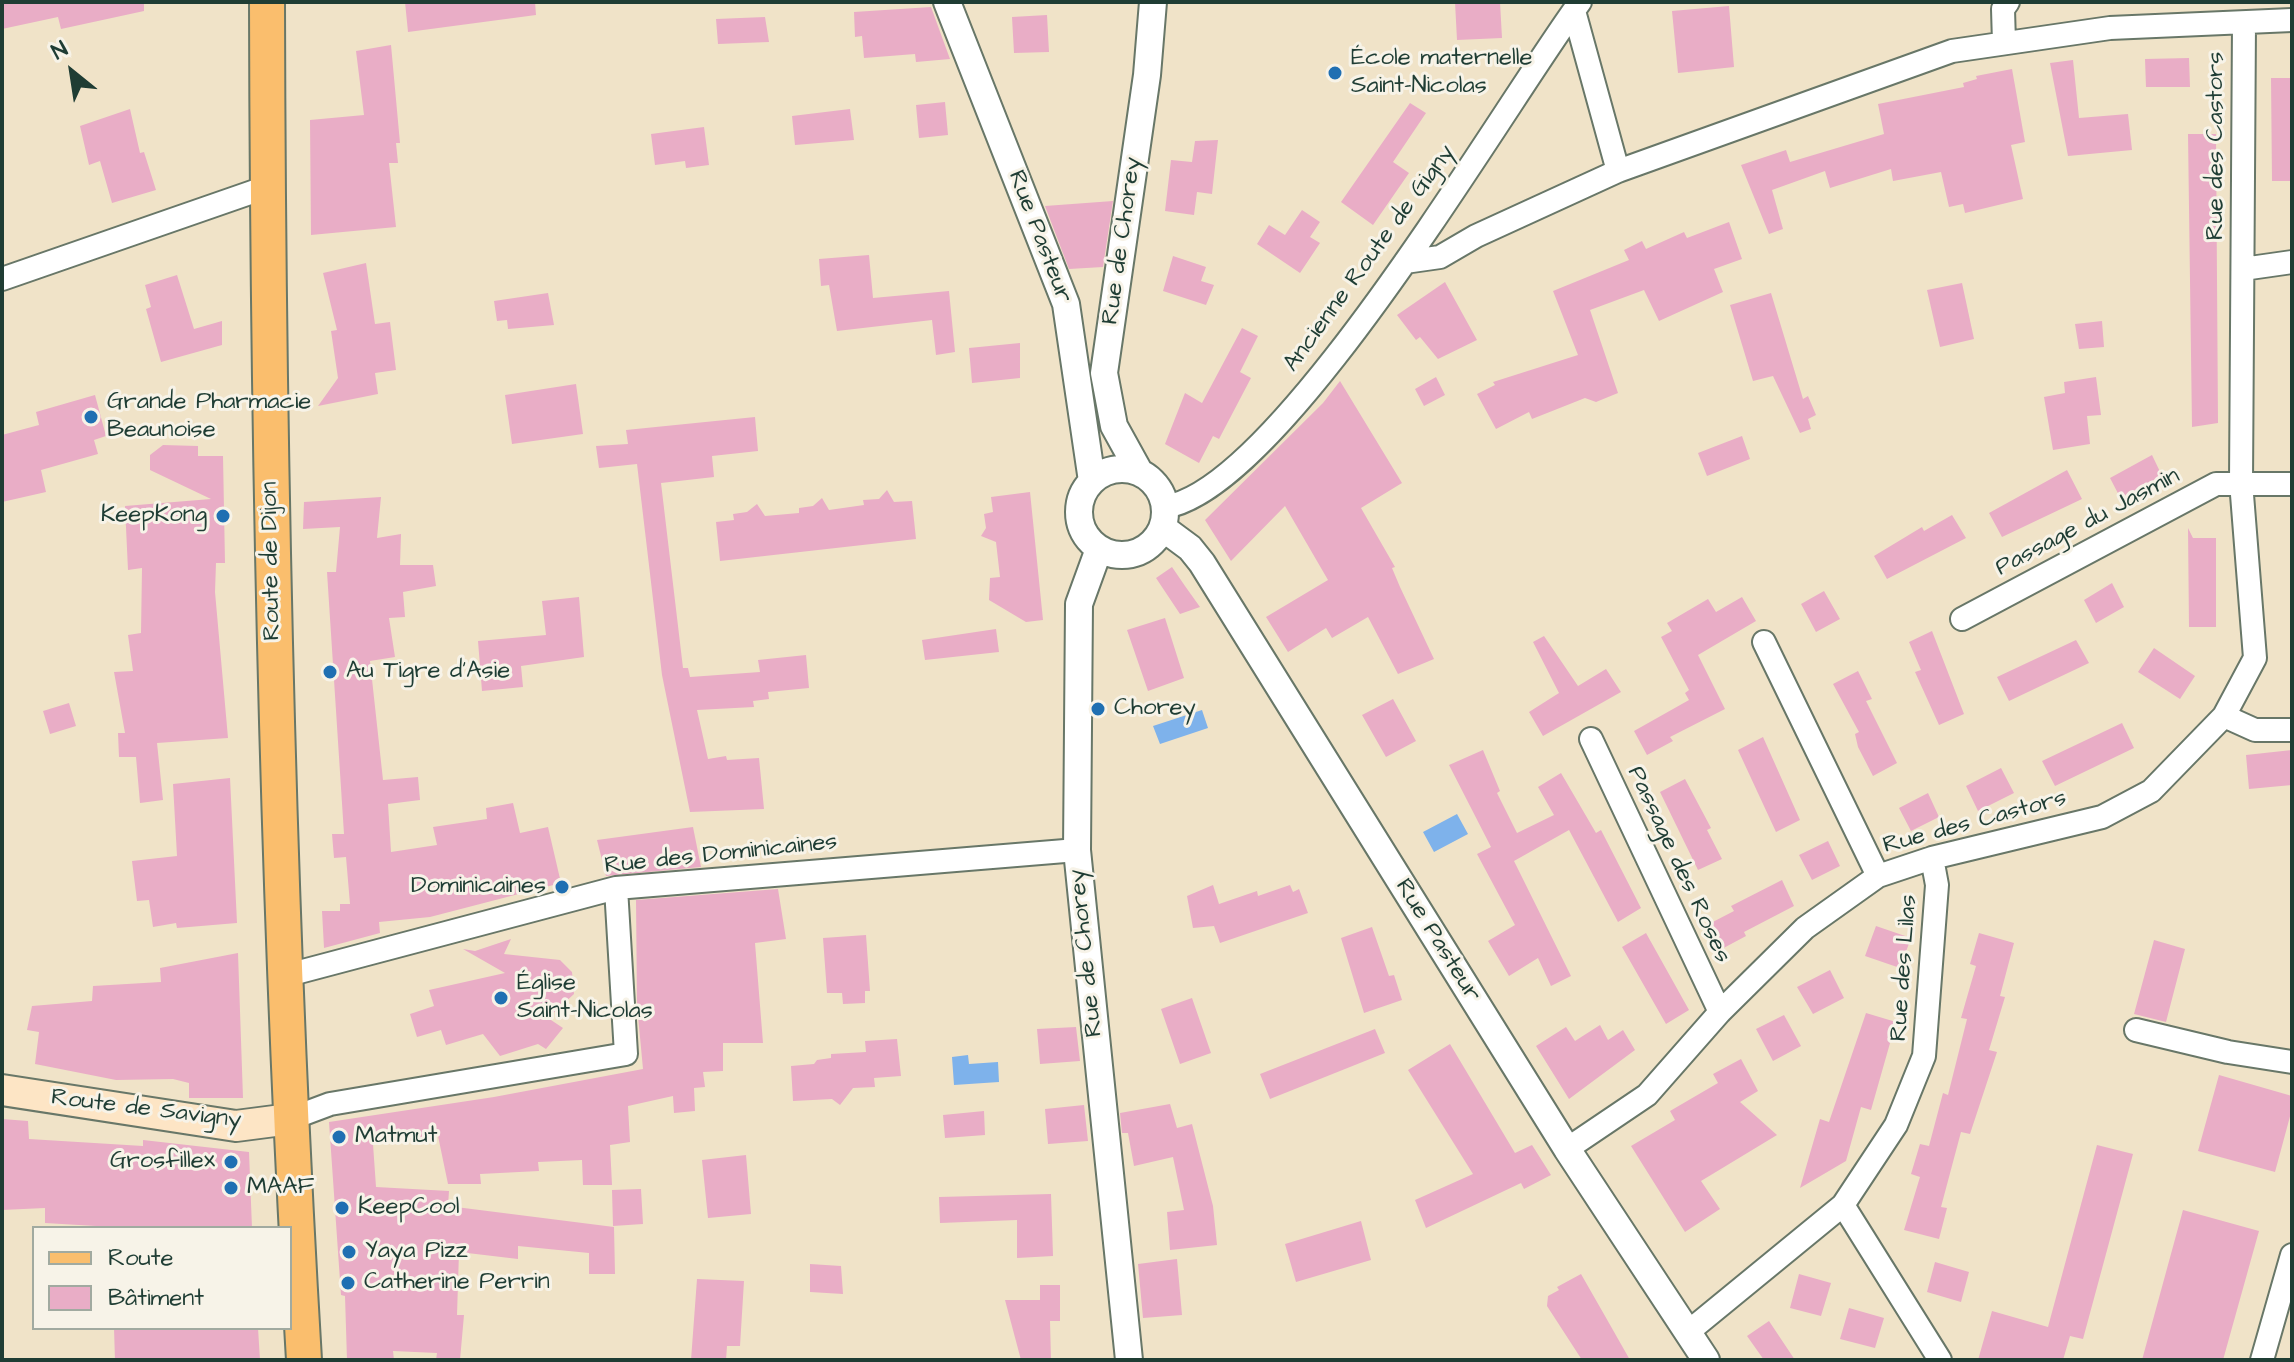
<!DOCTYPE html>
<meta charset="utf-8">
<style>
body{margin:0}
#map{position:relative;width:2294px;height:1362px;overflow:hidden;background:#f0e3c8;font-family:"Architects Daughter",sans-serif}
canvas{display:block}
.frame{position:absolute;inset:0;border:4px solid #1f3d34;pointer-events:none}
.legend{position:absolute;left:32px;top:1226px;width:260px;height:104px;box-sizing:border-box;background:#f7f3e8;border:2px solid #a1aaa0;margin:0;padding:10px 14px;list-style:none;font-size:24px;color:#1f3d34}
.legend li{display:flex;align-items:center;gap:16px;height:40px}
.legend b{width:40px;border:2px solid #a1aaa0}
.north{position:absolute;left:32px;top:32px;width:80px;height:80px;-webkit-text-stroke:6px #f7f3e8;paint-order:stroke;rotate:330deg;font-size:22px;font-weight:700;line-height:32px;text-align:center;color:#1f3d34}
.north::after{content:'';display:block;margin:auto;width:28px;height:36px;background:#1f3d34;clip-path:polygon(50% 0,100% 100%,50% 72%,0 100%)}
</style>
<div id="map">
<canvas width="2294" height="1362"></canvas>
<div class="frame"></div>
<ul class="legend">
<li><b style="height:10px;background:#fabe6d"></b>Route</li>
<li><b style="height:22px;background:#e9adc6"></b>Bâtiment</li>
</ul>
<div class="north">N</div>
</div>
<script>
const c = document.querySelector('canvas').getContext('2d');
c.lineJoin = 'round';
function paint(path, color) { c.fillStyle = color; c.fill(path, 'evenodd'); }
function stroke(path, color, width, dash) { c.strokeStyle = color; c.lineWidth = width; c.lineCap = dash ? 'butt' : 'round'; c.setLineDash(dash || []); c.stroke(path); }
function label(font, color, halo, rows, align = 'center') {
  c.font = font + ' "Architects Daughter",sans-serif'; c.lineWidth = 6; c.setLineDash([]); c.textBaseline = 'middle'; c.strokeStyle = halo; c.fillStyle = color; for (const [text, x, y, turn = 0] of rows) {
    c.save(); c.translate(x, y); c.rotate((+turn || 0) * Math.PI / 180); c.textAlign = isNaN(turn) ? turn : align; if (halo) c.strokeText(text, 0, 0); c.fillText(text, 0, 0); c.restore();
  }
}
paint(new Path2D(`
 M1202,710L1208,728L1160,744L1153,726Z
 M1457,814L1468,834L1434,852L1423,832Z
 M968,1055L969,1064L998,1062L999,1082L954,1085L952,1057Z`), '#7eb2eb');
paint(new Path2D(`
 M2,2H144V11L61,29L58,17L2,29Z
 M405,2H535L536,15L408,32Z
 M1455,2H1500L1502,38L1457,40Z
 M1729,6L1734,67L1678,73L1672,11Z
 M931,7L950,59L916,62L915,54L864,58L862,36L855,37L854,12Z
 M1047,15L1049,52L1014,53L1012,17Z
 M765,17L769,42L718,44L716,19Z
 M391,45L400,143H396L398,163H389L396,227L311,235L310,120L364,115L356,51Z
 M2189,58L2190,87H2146L2145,59Z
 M2073,60L2079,118L2128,114L2132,150L2068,156L2050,63Z
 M2012,69L2025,142L2011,145L2023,199L1965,213L1963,204L1949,207L1941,172L1893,181L1891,169L1830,188L1825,171L1772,190L1783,229L1769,234L1741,165L1786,150L1790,162L1884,134L1878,104L1964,87L1963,83L1977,79L1976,76Z
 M2271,78H2292V181H2272Z
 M945,102L948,135L919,138L916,105Z
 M1410,103L1426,113L1393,162L1409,173L1373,225L1341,202Z
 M130,109L140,153L144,152L156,190L112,203L100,161L89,165L80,126Z
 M850,109L854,140L795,145L792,116Z
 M704,127L709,165L686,168L685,161L655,165L651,134Z
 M2188,134H2216L2218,423L2192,427Z
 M1218,140L1212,194L1197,192L1194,215L1165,211L1171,160L1192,162L1195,141Z
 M1113,201L1103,267L1069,269L1045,206Z
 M1302,210L1320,222L1310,237L1320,243L1300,273L1257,244L1269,225L1285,235Z
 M1729,222L1742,259L1714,269L1723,292L1659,321L1644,290L1590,310L1618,393L1596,402L1585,398L1532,419L1529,412L1496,429L1477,394L1495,385L1493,382L1578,355L1553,291L1629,260L1624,250L1642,241L1646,249L1684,232L1687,238Z
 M869,255L873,298L949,291L955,352L936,355L932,320L837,331L829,285L821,286L819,259Z
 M1173,256L1206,267L1201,281L1214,285L1206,305L1163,291Z
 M366,263L375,324L390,322L396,370L375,373L378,394L318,406L338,378L331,331L337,330L323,273Z
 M177,275L194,329L222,321V345L161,362L146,309L151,307L145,285Z
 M1445,282L1477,340L1438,359L1420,337L1416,340L1397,315Z
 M1962,283L1974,339L1940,347L1927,290Z
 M548,293L554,325L508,329L507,320L497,321L494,301Z
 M1771,293L1803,399L1808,396L1816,415L1808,419L1811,429L1800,433L1773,376L1753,381L1730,305Z
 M2102,321L2104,347L2079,349L2075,324Z
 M1242,328L1258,336L1240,372L1251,378L1219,439L1213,436L1199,463L1165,444L1185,393L1202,403Z
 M1020,343V378L972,383L969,348Z
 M1436,377L1445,395L1424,406L1415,389Z
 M2096,377L2101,415L2087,416L2090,444L2053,450L2044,397L2065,393L2064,382Z
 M1340,381L1402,483L1361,508L1395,567L1392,568L1400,587L1434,659L1398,674L1368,617L1332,638L1326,628L1288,652L1266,617L1328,580L1285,506L1231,561L1205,520L1323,403Z
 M576,384L583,434L512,444L505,395Z
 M95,395L106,436L94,440L98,454L41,470L46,492L2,502V435L39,425L36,412Z
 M755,417L758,451L712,456L714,477L661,483L683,668H688L690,677L760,672L758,660L806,655L809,688L768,692L769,699L753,701L754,707L697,710L708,759L726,756L727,760L759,758L764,809L690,812L662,675L637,464L599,468L596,446L628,444L626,430Z
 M1742,436L1750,459L1707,476L1698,453Z
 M163,445L198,446V456H223L225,563H216L215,592L228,738L157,743L163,800L140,803L136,757H119L118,733H125L114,672L133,671L128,635L141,633L142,568L128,570L125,506L211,499L150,470V455Z
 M2152,455L2164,480L2123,503L2110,478Z
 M2067,470L2082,499L2002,537L1989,513Z
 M887,490L894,502L912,501L916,539L720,561L716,522L734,520L733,514L747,512L757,504L765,516L799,513V508L813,506L822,498L829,510L864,505L863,500L879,499Z
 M1030,492L1043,620L1026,622L989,600L990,578L1000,577L996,542L981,536L986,528L984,514L993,512L991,497Z
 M381,497L377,538L401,534L400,565H433L436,586L403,592L405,617L389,618L395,657L370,661L383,780L418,777L420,800L388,804L391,852L437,845L433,827L487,819L486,808L513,803L520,833L548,827L561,883L430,917L379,922L380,933L324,948L322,911H340V904H350L346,857L334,858L332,834H344L327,572H336L340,527L303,529L304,502Z
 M1952,515L1966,538L1887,579L1874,556L1922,527L1924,531Z
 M2188,528L2193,538H2216V627H2189Z
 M1172,567L1185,586L1200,607L1180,614L1156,578Z
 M2112,583L2124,607L2096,623L2084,600Z
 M1824,591L1840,619L1816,632L1801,604Z
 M579,597L584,657L521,666L523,687L482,691L478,641L546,635L542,601Z
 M1742,597L1756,621L1698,655L1725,709L1670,737L1673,741L1647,755L1634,731L1689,700L1685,693L1689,690L1661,637L1672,631L1667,623L1708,599L1716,612Z
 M1165,618L1184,678L1148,691L1127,630Z
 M996,629L999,652L925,660L922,640Z
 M1932,631L1964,714L1939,725L1915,672L1921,670L1909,642Z
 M1544,636L1578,686L1606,669L1621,692L1543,736L1529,712L1559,693L1533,642Z
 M2076,640L2089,663L2009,701L1997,677Z
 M2154,648L2195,676L2180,699L2138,672Z
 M1858,671L1872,699L1866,701L1897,763L1873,776L1858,747L1855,734L1859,732L1833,684Z
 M1393,699L1416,741L1386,757L1362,715Z
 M69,703L76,726L50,734L43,711Z
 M2122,723L2134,748L2055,786L2042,761Z
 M1763,737L1800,820L1776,832L1738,750Z
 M1483,750L1500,791L1497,793L1517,833L1554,815L1538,787L1561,773L1596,833L1601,830L1641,908L1618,922L1569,830L1514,861L1571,976L1551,986L1538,958L1509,976L1488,941L1515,925L1477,854L1491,847L1449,765Z
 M2292,750V785L2249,789L2246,755Z
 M2001,768L2014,793L1978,811L1966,786Z
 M230,778L237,923L177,928L176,923L153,927L149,900L137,901L132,861L177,856L173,784Z
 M1685,779L1711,828L1707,830L1722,859L1698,870L1660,792Z
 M1928,793L1939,817L1911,831L1899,808Z
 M693,827L701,867L606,876L597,840Z
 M1828,841L1840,866L1812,880L1799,855Z
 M1782,880L1794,906L1744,932L1746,936L1718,951L1705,926L1734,911L1731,906Z
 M1213,885L1219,904L1257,891L1258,896L1290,885L1293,892L1299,889L1308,913L1220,943L1214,926L1193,928L1187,896Z
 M778,889L786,939L755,943L763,1043H723V1071L703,1072L705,1087L694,1088L695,1111L674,1113L673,1096L628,1106L630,1142L610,1145L612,1185H583L582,1160L538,1162L539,1171L480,1174L481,1184H448L438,1136L373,1144L376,1187L449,1191L448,1206L614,1227L615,1274H589V1253L518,1246V1259L459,1252L457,1315H464L460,1360H436L437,1353L393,1351L394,1360H347L345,1296L341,1295L329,1122L494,1097L643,1069L637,1005L636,900Z
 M1876,926L1911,938L1900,968L1865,956Z
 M1372,927L1389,976L1394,975L1402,1000L1364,1013L1341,938Z
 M1646,933L1689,1010L1666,1024L1622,947Z
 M1979,933L2014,943L2000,996L2005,997L1989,1050L1997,1052L1970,1134L1961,1132L1941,1207L1947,1208L1939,1239L1904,1230L1920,1177L1911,1174L1920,1144L1929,1146L1943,1093L1948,1095L1967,1019L1961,1018L1976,966L1970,964Z
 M866,935L870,991H865V1003L843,1004L842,993H827L823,938Z
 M511,939L504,954L560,960L572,972L574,994L548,1018L563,1028L546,1049L538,1044L500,1056L483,1034L446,1045L441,1030L417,1037L410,1014L434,1006L429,990L505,973L463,949L475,951Z
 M2154,940L2185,949L2166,1022L2134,1014Z
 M238,953L243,1098H189V1083L173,1079L116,1080L35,1064L39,1032L27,1030L32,1006L92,1001L93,986L161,982L160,968Z
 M1830,970L1844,998L1813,1014L1797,987Z
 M1192,998L1211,1053L1180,1064L1161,1009Z
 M1866,1013L1896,1022L1871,1110L1861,1107L1846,1161L1800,1188L1820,1119L1829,1122Z
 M1784,1015L1801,1046L1773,1061L1756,1029Z
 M1600,1025L1608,1040L1623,1030L1635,1050L1569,1099L1536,1046L1566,1027L1575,1041Z
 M1076,1027L1080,1061L1040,1064L1037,1029Z
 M1375,1029L1385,1053L1270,1099L1260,1074Z
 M897,1039L901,1076L874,1078L875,1087L853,1088L840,1105L832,1099L793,1101L791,1066L814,1064L817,1060L831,1058V1054L866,1052L865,1041Z
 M1450,1044L1515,1153L1532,1145L1551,1175L1524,1189L1521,1183L1426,1228L1415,1200L1473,1174L1408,1070Z
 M1741,1059L1758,1091L1740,1102L1777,1135L1701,1181L1720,1209L1685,1232L1631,1146L1675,1120L1670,1111L1718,1083L1713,1074Z
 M2219,1075L2292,1096V1109L2275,1172L2198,1151Z
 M1170,1104L1177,1128L1192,1124L1213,1206L1217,1245L1170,1250L1167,1212L1184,1210L1173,1157L1134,1166L1128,1133H1122L1120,1113Z
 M1084,1105L1088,1141L1048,1144L1045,1109Z
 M984,1111L985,1135L945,1138L943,1115Z
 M2,1119L28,1121L29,1139L143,1146V1140L249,1152L252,1228H130L45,1223V1208L2,1210Z
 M2097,1145L2133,1154L2083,1339L2070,1336L2063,1360H1978L1992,1311L2048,1327Z
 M746,1155L751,1214L708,1218L702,1160Z
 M641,1189L643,1224L613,1226L612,1190Z
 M1051,1194L1053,1256L1017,1258V1220L940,1223L939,1197Z
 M2183,1210L2259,1231L2223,1360H2142Z
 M1361,1221L1371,1260L1296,1282L1285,1244Z
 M1177,1259L1182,1315L1143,1318L1138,1264Z
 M1935,1262L1969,1272L1961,1302L1927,1292Z
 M810,1264L841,1266L843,1294L810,1292Z
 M1581,1274L1605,1316L1630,1360H1582L1547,1306L1548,1296L1559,1290L1557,1287Z
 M1799,1274L1831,1283L1821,1316L1790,1308Z
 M697,1279L744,1281L740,1346H727L726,1360H691Z
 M1040,1285H1060V1321H1050L1051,1360H1021L1005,1300H1040Z
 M1849,1308L1884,1318L1875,1348L1840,1339Z
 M1769,1321L1795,1360H1764L1747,1336Z
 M114,1328H258L260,1360H115Z`), '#e9adc6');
const minor = new Path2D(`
 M1574,11L1618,171
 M2004,43L2003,9L2008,2
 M1405,262L1440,257L1476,236L1618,171L1952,51L2110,28L2292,20
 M2243,269L2292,262
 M2,279L267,187
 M1165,507C1282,489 1504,105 1580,2
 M1962,619L2216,484H2292
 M1764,642L1878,876
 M2224,716L2255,730H2292
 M1591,739L1720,1012
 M284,976L616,888L1077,850
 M2136,1030L2228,1052L2292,1062
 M290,1119L330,1104L626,1054L616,888
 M1567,1149L1647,1095L1720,1012L1805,928L1878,876L1932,858L2102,817L2151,791L2224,716L2255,658L2241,482L2244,24
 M1843,1205L1940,1360
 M1688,1332L1843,1205L1896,1125L1924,1056L1937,885L1932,858
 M2262,1360L2292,1255`);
const tertiary = new Path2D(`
 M947,2L1066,304L1092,481
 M1079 512a43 43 0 1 1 86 0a43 43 0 1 1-86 0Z
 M1140,473L1114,426L1104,373L1147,75L1153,2
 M1163,528L1190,548L1202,563L1567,1149L1706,1360
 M1099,549L1079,604L1077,850L1129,1360`);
const secondary = new Path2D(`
 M2,1090L236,1126L290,1119`);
const primary = new Path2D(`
 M267,2C268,455 277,908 304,1360`);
stroke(minor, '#687768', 26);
stroke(tertiary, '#687768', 30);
stroke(secondary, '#687768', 34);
stroke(primary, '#687768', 38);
stroke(minor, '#fff', 22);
stroke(tertiary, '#fff', 26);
stroke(secondary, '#fde5c5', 30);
stroke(primary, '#fabe6d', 34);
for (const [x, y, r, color] of [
 [1335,73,8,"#1f6fb2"],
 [91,417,8,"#1f6fb2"],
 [223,516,8,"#1f6fb2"],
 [330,672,8,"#1f6fb2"],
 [1098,709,8,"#1f6fb2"],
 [562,887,8,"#1f6fb2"],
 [501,998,8,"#1f6fb2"],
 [339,1137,8,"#1f6fb2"],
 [231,1162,8,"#1f6fb2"],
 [231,1188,8,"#1f6fb2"],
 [342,1208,8,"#1f6fb2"],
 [349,1252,8,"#1f6fb2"],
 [348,1283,8,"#1f6fb2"]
]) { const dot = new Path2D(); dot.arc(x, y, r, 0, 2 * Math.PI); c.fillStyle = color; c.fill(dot); stroke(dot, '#f7f3e8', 3); }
label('24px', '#1f3d34', '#f7f3e8', [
 ["École maternelle",1351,59],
 ["Saint-Nicolas",1351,87],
 ["Grande Pharmacie",107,403],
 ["Beaunoise",107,431],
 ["KeepKong",207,516,"right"],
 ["Au Tigre d'Asie",346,672],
 ["Chorey",1114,709],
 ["Dominicaines",546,887,"right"],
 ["Église",517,984],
 ["Saint-Nicolas",517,1012],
 ["Matmut",355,1137],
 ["Grosfillex",215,1162,"right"],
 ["MAAF",247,1188],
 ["KeepCool",358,1208],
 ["Yaya Pizz",365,1252],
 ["Catherine Perrin",364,1283]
], 'left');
label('24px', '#1f3d34', '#f7f3e8', [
 ["Rue des Castors",2217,146,-90],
 ["Rue Pasteur",1039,237,69],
 ["Rue de Chorey",1123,241,-82],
 ["Ancienne Route de Gigny",1370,259,-54],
 ["Passage du Jasmin",2088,523,-28],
 ["Route de Dijon",272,561,-91],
 ["Rue des Castors",1975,823,-15],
 ["Rue des Dominicaines",721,855,-6],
 ["Passage des Roses",1678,865,65],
 ["Rue Pasteur",1437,941,58],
 ["Rue de Chorey",1087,953,-96],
 ["Rue des Lilas",1905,968,-86],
 ["Route de Savigny",146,1110,7]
]);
</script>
